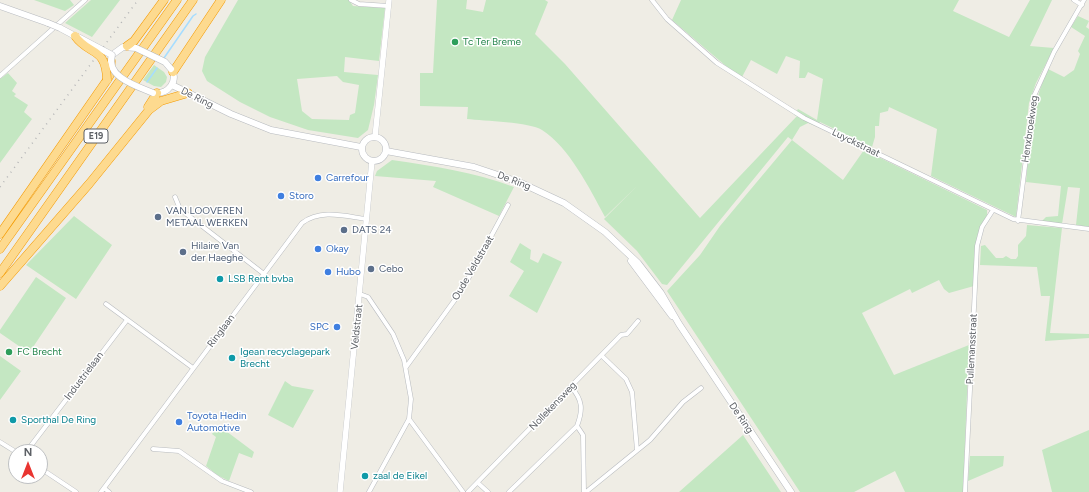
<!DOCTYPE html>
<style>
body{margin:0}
#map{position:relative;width:1089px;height:492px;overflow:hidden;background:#efede5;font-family:Figtree,sans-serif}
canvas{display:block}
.north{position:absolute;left:8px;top:444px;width:40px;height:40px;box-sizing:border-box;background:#fff;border:1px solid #bec0c2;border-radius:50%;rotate:0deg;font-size:11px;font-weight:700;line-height:16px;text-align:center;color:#5d6166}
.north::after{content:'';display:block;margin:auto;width:14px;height:18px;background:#e93531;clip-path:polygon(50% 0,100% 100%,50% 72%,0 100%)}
</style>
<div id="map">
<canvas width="1089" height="492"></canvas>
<div class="north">N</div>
</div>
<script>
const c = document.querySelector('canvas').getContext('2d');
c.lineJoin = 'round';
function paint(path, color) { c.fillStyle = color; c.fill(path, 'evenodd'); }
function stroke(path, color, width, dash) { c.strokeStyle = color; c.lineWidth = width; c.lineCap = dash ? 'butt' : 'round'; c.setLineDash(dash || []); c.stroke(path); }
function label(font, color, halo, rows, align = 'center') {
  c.font = font + ' Figtree,sans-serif'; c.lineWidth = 3; c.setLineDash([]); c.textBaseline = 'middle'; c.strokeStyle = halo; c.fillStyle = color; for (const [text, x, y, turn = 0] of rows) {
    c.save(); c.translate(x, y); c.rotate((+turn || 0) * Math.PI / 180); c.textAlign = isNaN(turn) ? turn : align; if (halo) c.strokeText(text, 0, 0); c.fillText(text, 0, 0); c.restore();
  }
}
paint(new Path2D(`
 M34,0H70L74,5L65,11Z
 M91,0H120L92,37L65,23Z
 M238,0H349L353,6L385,8L379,61L345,57L344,72L378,75L374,105L368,130L358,138L308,130L270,117L240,102L207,81L202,71L205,57ZM337,76L343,82L359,85L355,113L350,115L349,120L312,119L302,111L297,79Z
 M437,0H467L466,9L483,12L486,0H545L548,2L535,34L565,64L700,218L797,116L794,115L798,109L817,120L823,79L808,72L805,78H799L800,61L786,56L777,74L751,60L742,77L727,67L672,20L681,0H959L953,11L1009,37L1030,0H1052L1030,46L1054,48L1036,83L1029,103L1016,217L931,176L937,129L889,107L888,111L880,113L879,126H875V137L872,147L820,122L818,127L808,123L800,127L792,140L843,180L864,150L987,210V215L977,236L974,286L949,293L944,289L939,280L912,293L910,289L862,313L894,375L969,345L963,492H905L895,471L854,492H800L667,291L700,255L720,226L792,140L788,137L667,285L662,284L637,251L604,219L637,186L605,217C590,189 569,147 542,130C530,122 484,121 467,119L468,107L420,106V73H433Z
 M1078,16L1089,21L1086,27L1089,29V227L1076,225L1080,188L1068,187L1062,224L1042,221L1046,217L1058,216L1061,186L1026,182C1030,144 1031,105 1048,69L1064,77L1074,70L1080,54L1078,51L1085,36L1071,27Z
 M154,65L164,72L167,77L166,82L161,87L154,86L143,80Z
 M8,73L17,83L12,91L16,94L14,96L28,105L24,112L32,119L0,163V79Z
 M392,160C434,166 474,172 514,187L499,216L433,187L436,181L375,176L377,171Z
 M74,216L112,245L76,299L26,265Z
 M1027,225L1062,228L1050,333L1089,334V338L1045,341L1050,296H1041L1037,267L980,265L981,246L985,245L996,258H1003L1006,256L1011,259H1016L1018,256V245L1026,236Z
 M520,243L531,250L530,259L538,263L543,253L562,262L537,313L509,296L524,271L510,262Z
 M36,277L66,298L29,353L0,333V330Z
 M0,356L21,371L0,400Z
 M285,381L292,386L314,390L293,428L268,415Z
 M218,425L254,452L252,458L239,453L229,481L217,475L206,466L216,437L212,434Z
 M1089,430V492H1052L1042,450Z
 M743,435L781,492H679Z
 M970,456H1004L1003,466L968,481Z`), '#c4e7c2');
stroke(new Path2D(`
 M164,58L193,16L196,14
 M147,82L157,68`), '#a6ddff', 1.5);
const minor = new Path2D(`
 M351,0L359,4L388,6
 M652,0L667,19L717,63L804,118L1013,219L1089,229
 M1074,0L1082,5
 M0,76L85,0
 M175,197L180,209L264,274
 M1018,221L1034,96L1054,52L1084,0
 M360,294L368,297L393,334L404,360L411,399L409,419L369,492
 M106,304L193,368
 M602,356L626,379L632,392L637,450
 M406,367L462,290L508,205
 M571,387C583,400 583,410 577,426L583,435L584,492
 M409,419L463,492
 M0,442L16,452
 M153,449L179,451L222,481L251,492
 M26,452L127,320
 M40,468L76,492
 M478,483L488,492
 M104,488L109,492
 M101,492L302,223C321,209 344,216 366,219
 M468,492L621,335L627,334L638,321
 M509,492L577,426
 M586,492L650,440L683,402L701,388
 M965,492L977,246L982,227L993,210`);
const tertiary = new Path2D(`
 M375,137L389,0
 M340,492L372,161`);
const secondary = new Path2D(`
 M0,6L48,23
 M60,28L75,36
 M112,55L123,47L136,48
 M172,85L231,114L271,130L361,147
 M155,93C168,94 178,82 172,69
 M362 149a12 12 0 1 1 24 0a12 12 0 1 1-24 0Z
 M386,151L474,167L519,182L564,203L605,232L638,263L661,293L679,324L791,492
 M631,261L672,316`);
const motorway = new Path2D(`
 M127,46L134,41L164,0
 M173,72L221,0
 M148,107L157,93
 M0,234L107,80L110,75L111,61
 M0,249L177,0
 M0,273L193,0
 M0,286L89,184L149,110L161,101L188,93`);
stroke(minor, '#b8bbbf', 5);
stroke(tertiary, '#b8bbbf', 6);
stroke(secondary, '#b7babf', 7);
stroke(motorway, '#f49a00', 9);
stroke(minor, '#fff', 4);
stroke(tertiary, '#fff', 5.5);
stroke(secondary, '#fff', 6);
stroke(motorway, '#fdda8f', 8);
stroke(new Path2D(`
 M0,187L138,0`), '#b4b5b6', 1.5, [1, 5]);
const secondaryBridge = new Path2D(`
 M48,23L60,28
 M78,37L112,55C105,77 137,86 153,93
 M136,48L165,62L171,69`);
const motorwayBridge = new Path2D(`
 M75,36C89,56 106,46 107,80`);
stroke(secondaryBridge, '#b7babf', 7, []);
stroke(motorwayBridge, '#f49a00', 9, []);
stroke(secondaryBridge, '#fff', 6);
stroke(motorwayBridge, '#fdda8f', 8);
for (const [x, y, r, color] of [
 [455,42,4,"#2e9e5b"],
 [318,178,4,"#3f7fe0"],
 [281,196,4,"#3f7fe0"],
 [158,217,4,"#5c6f8a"],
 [344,230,4,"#5c6f8a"],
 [318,249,4,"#3f7fe0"],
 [183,252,4,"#5c6f8a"],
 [371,269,4,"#5c6f8a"],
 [328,272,4,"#3f7fe0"],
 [220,279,4,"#0f9aa8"],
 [337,327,4,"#3f7fe0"],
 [9,352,4,"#2e9e5b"],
 [232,358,4,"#0f9aa8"],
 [13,420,4,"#0f9aa8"],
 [179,422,4,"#3f7fe0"],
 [365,476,4,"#0f9aa8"]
]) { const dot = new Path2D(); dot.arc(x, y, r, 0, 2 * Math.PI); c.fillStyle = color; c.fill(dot); stroke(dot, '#fff', 1.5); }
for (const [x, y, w] of [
 [96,136,24]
]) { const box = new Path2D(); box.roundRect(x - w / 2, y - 7, w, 14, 3); c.fillStyle = '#fff'; c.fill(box); stroke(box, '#5d6166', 1); }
label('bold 9px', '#5d6166', null, [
 ["E19",96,136]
]);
label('10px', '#27864d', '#fff', [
 ["Tc Ter Breme",463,42],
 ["FC Brecht",17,352]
], 'left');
label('10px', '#5d6166', '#fff', [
 ["De Ring",197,98,27],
 ["Henxbroekweg",1030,129,-82],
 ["Luyckstraat",856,143,26],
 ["De Ring",514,181,21],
 ["Oude Veldstraat",473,268,-60],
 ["Veldstraat",357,327,-84],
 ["Ringlaan",221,331,-53],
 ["Pullemansstraat",972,349,-87],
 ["Industrielaan",84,376,-53],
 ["Nollekensweg",553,406,-46],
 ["De Ring",741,418,56]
]);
label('10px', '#366cbe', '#fff', [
 ["Carrefour",326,178],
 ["Storo",289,196],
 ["Okay",326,249],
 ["Hubo",336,272],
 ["SPC",329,327,"right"],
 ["Toyota Hedin",187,416],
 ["Automotive",187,428]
], 'left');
label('10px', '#4e5e75', '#fff', [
 ["VAN LOOVEREN",166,211],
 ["METAAL WERKEN",166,223],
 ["DATS 24",352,230],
 ["Hilaire Van",191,246],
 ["der Haeghe",191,258],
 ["Cebo",379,269]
], 'left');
label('10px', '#0d838f', '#fff', [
 ["LSB Rent bvba",228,279],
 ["Igean recyclagepark",240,352],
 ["Brecht",240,364],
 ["Sporthal De Ring",21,420],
 ["zaal de Eikel",373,476]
], 'left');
</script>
